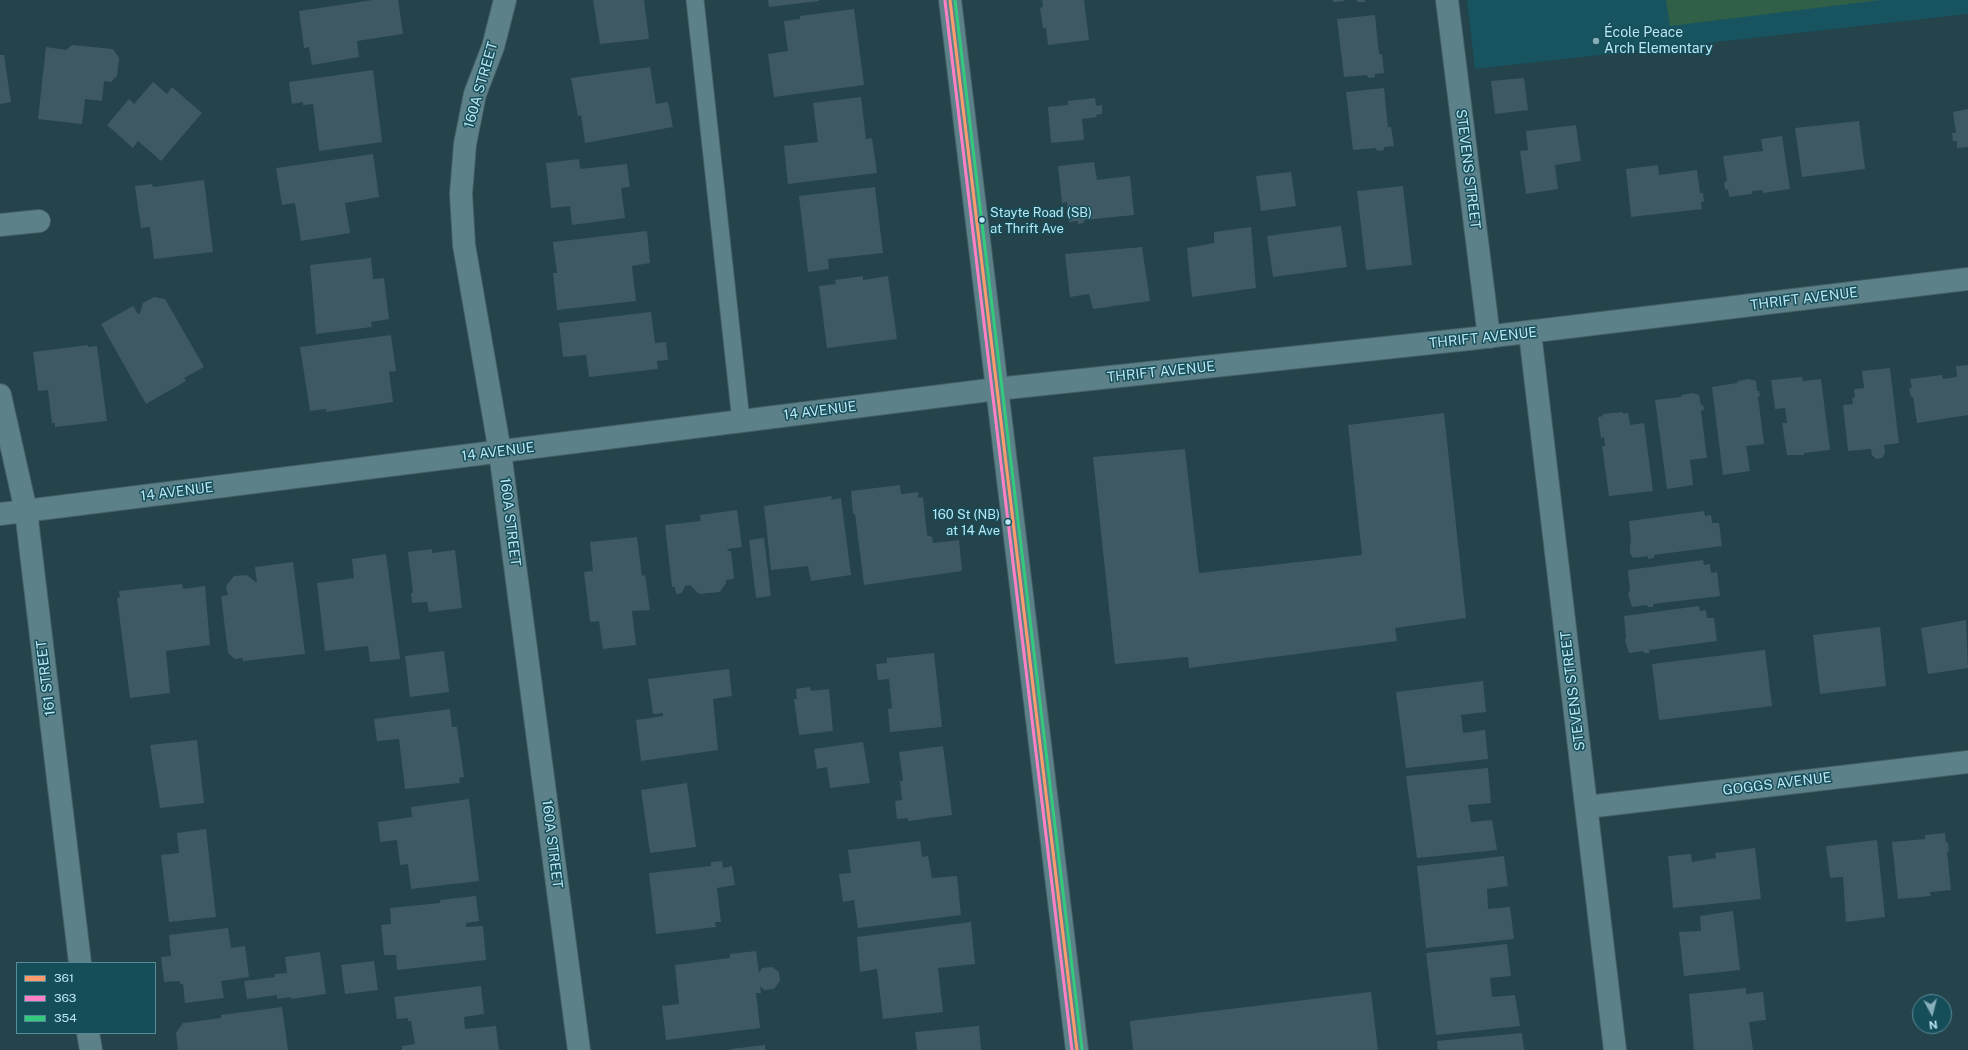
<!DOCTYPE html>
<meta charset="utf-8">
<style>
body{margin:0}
#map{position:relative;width:1968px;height:1050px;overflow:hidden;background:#24434a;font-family:"Public Sans",sans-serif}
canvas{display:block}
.legend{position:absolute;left:16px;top:962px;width:140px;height:72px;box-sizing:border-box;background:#154d59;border:1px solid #578b97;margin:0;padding:5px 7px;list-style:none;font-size:12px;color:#bae7f3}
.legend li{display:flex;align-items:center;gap:8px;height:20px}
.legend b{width:20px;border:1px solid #578b97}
.north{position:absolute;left:1912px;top:994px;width:40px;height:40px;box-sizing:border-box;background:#154d59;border:1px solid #578b97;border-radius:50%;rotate:173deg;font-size:11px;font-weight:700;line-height:16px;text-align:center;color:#bae7f3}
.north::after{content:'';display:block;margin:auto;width:14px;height:18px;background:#86aeb8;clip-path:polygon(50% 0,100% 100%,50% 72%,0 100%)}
</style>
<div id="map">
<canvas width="1968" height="1050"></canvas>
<ul class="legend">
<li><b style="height:5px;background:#fc9b6d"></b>361</li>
<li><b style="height:5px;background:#ff80c5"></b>363</li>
<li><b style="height:5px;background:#33ca7d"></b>354</li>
</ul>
<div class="north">N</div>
</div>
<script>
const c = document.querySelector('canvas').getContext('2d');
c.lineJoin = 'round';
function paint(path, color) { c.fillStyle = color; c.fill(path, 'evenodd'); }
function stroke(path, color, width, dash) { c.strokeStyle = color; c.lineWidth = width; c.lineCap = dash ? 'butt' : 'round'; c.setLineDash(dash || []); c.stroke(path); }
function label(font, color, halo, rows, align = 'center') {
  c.font = font + ' "Public Sans",sans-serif'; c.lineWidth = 3; c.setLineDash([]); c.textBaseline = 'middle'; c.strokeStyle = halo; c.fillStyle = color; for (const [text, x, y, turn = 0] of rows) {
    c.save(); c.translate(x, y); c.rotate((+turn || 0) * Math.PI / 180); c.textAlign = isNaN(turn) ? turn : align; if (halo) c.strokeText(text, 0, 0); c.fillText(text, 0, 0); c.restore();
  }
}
paint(new Path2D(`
 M1467,0H1968V14L1475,69Z`), '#185360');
paint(new Path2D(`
 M1666,0H1881L1670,26Z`), '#306047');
paint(new Path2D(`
 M373,0H398L403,34L357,41L359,57L312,65L309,47L304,48L299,11Z
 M593,0H644L649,39L600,44Z
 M768,0H819V1L769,7Z
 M1042,0H1084L1089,40L1048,45L1046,28H1043L1040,8L1043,7Z
 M1333,0H1344V1L1333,2Z
 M1357,0H1365V2H1357Z
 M854,9L864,85L774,97L768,54L788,51L784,21L800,19V16Z
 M1375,15L1379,54H1382L1384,73L1375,74V77L1368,78L1367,75L1344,77L1337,19Z
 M72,45L113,49L119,58L117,76L111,82L104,81L102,101L85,99L82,124L38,119L46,47L66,50Z
 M0,55H4L11,102L0,104Z
 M650,67L656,104L668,102L673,127L585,143L581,115L578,116L571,78Z
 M373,70L382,142L319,151L313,104L303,105V102L292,104L289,82Z
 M1524,78L1528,110L1495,114L1491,81Z
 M153,82L167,94L172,87L202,113L161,161L138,141L133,148L107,125L129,99L134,104Z
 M1384,88L1388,127H1391L1394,146L1384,147V150L1377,151L1376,148L1353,150L1346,92Z
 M861,97L866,139L872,138L877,173L788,184L784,146L818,142L813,103Z
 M1095,98L1096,106L1102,105V114L1096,115L1097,117L1082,119L1084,140L1051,143L1048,107L1068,105V101Z
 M1968,109V147L1957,148V141H1953L1952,133H1956L1953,112Z
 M1859,121L1865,169L1802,177L1795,128Z
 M1576,125L1581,161L1555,165L1558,189L1526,194L1520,151L1528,150L1526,131Z
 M1782,136L1790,189L1763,193L1762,190L1752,191V194L1729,197L1728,189L1725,190L1724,182L1727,181L1723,156L1763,151L1761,139Z
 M373,154L379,197L345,203L350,233L301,241L295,203L282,205L276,168Z
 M579,159L580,169L627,164L630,187L621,188L625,218L572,225L570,206L551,208L546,163Z
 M1094,162L1097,180L1130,176L1134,215L1084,220V223L1078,224V221L1069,222L1067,202L1062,203L1058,166Z
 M1658,165L1659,175L1697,170L1700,193H1703L1704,202H1701L1702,209L1631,217L1626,169Z
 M1291,172L1296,206L1261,211L1256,176Z
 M204,180L213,252L154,259L150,227L141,228L135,186L152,184L153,187Z
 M1403,186L1412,265L1366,270L1357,191Z
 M875,187L883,253L828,259L829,269L808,272L799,196Z
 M1341,226L1347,267L1273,277L1267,236Z
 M1251,227L1256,288L1192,297L1187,248L1214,243V232Z
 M647,231L650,263L632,266L636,301L557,310L553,273H557L553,242Z
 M1142,247L1150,301L1093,309L1089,294L1070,297L1065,254Z
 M371,258L373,279L384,278L389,319L371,322L372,327L316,334L310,265Z
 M863,276V280L888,276L897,339L827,348L819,286L836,284L835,280Z
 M154,297L165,299L204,367L184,378L186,381L146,404L101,324L133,306L138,314L140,313L143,303Z
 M651,312L655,343L666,342L668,360L657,361L658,369L589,377L586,355L563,357L559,323Z
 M391,335L396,371L389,372L393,402L326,412V409L310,411L300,347Z
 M88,345V347L97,346L107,421L55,427V423H52L48,390L38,391L33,352Z
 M1968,365V415L1917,423L1913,397H1911L1909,388H1912L1910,379L1942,375L1943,379L1957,377L1956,366Z
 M1890,368L1899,443L1884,445L1885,453L1882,458L1876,459L1872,455L1871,449L1848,451L1843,405L1853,404L1852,398L1855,397L1854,389L1864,388L1862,371Z
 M1802,377L1803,381L1821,379L1830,450L1804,453V455H1787L1782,423H1787L1785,408L1775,409L1771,380Z
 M1749,379L1756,381L1757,391H1759L1760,396L1758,397L1764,444L1746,446L1750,471L1723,475L1712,387L1737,383L1738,381Z
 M1692,393L1699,395L1701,405H1703L1704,410L1701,411L1707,458L1690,460L1693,485L1667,489L1655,400L1681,397L1682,395Z
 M1623,412V414L1628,413L1630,425L1644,423L1653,491L1609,496L1602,446H1605L1604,437L1601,438L1598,417L1603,416V414Z
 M1444,413L1466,618L1395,628L1397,641L1189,668L1188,657L1115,664L1093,457L1185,449L1199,573L1362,555L1348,425Z
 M900,485L901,494L918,492V498L923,497L927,535L932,537L933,543L959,540L962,571L864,585L855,514H853L851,491Z
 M832,496L831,500L841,498L851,575L811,581L808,566L771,570L764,506Z
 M737,510L742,547L727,549L728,551H731L734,579L726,580V583L720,592L699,594L690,585L685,586L682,593L676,594L675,587H672L665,525L701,521L700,515Z
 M1704,511L1705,516L1711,515L1712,523H1719L1722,546L1654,555V558L1648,559V556L1633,558L1630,553V545L1631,542L1629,521Z
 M637,537L642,576L645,575L650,610L632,611L636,645L603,649L599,621L590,622L584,572L593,571L590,542Z
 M764,538L771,596L756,598L749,540Z
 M432,549V553L455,550L462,608L429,612L427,602L412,603L411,593H413L408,552Z
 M386,554L400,659L370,662L368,646L325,651L317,583L354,578L352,559Z
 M1703,560L1704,565L1710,564L1711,573L1717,572L1720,596L1653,604V607H1648L1647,605L1632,607L1628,594L1630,591L1628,570Z
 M293,562L305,654L243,661V658L235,659L228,653L221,596L228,595L226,586L234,576L247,575L257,583L255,567Z
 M182,584L183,589L205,586L210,645L166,651L170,693L130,698L117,598L120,597L119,591Z
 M1699,606L1700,611L1706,610L1707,618H1714L1717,641L1649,650L1650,653H1644L1643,651L1629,653L1625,640L1626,637L1624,616Z
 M1966,620L1968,668L1928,674L1921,628Z
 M1880,627L1886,686L1820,694L1813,635Z
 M1765,650L1772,706L1659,720L1652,664Z
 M444,651L449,692L410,697L405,656Z
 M934,653L942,727L890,732L888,709L892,708L889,679L878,680L876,664L887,663V658Z
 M729,669L732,696L713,699L718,750L641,761L636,720L663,716V713L653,714L648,679Z
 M1483,681L1486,712L1461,715L1463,733L1485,730L1488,759L1406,768L1396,692Z
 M810,687L811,691L829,689L833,731L799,735L794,699H797L796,689Z
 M450,709L452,727H457L464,777L459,778L460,783L405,789L399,739L377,741L374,719Z
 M197,740L204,803L160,808L150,745Z
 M863,742L870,783L830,788L827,767L817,769L814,749Z
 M943,746L952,815L908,821V818L897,819L895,801L902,800L900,781H903L899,752Z
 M1488,768L1491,803L1468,805L1471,822L1492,820L1497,850L1417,858L1406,776Z
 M687,783L696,847L650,853L641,790Z
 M469,799L479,881L411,889L408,864L400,865L397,840L380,842L378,822L412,817L411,807Z
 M206,829L216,917L169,922L161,855L179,853L177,833Z
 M1945,833L1946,843L1948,842L1949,852L1947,851L1951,890L1930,892L1931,896L1898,899L1892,842L1925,839V835Z
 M1877,840L1885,917L1846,922L1843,877L1830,878L1826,846Z
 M920,841L922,857L928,856L932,878L957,876L961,915L858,928L854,900L843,902L839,874L851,873L848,850Z
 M1755,848L1761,899L1673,908L1668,856L1691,854L1692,862L1716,858L1715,853Z
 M1504,856L1508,886L1487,889L1488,909L1510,907L1514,939L1426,948L1417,866Z
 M722,861L723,868L732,866L735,885L717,888L721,922H715L716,927L656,934L649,873L711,866V862Z
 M476,896L479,921L466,923V927L483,926L486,960L397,970L396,955H384L381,925L391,924L390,908L440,903V900Z
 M1733,911L1740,970L1684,976L1679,932L1701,931L1700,916Z
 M971,922L975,964L938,968L943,1012L883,1019L877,969L860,972L857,937Z
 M228,928L231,948L245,946L249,977L221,981L224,998L185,1003L183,984H180V981L164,982L161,957L171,956L169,935Z
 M1507,944L1511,976L1490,978L1492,997L1515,995L1520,1026L1436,1035L1426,953Z
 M756,951L759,973L762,968L772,967L779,972L780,981L774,989L764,990L760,986L761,993H756L760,1028L666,1040L662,1006L679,1004L675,965L730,958V954Z
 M320,952L326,994L291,999V997L277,999V995L247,999L244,981L275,977V974L287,973L285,957Z
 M374,961L378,990L345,994L341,965Z
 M481,986L484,1014L464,1017L465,1029L496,1026L499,1050H402V1046L415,1044L411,1021H408V1018L397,1019L394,997Z
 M1746,988V994L1763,992L1766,1020L1749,1022L1753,1050H1694L1689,994Z
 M1371,992L1378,1050H1133L1130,1021Z
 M282,1007L288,1050H178L176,1033L183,1023L221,1018V1015Z
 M979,1026L981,1050H917L915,1032Z
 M1522,1033L1524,1050H1438L1437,1041Z
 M765,1045V1050H731V1049Z`), '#3e5964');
const service = new Path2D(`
 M695,0L741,421`);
const minor = new Path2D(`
 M505,0L493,47L475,94L465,144L461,194L464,245L500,452L579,1050
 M1447,0L1489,337
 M0,225L39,221
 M1530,333L1615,1050
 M0,395L26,511L80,963
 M1587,807L1968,762
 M88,1033L91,1050`);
const tertiary = new Path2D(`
 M0,514L997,389L1469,339L1968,279`);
const secondary = new Path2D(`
 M950,0L1077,1050`);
stroke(service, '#455f66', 19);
stroke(minor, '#455f66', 24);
stroke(tertiary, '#455f66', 24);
stroke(secondary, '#455f66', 24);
stroke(service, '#5d8189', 17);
stroke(minor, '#5d8189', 22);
stroke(tertiary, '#5d8189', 22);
stroke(secondary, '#5d8189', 22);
stroke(new Path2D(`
 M950,0L1077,1050`), '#fc9b6d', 3);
stroke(new Path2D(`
 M945,1L1072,1050`), '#ff80c5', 3);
stroke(new Path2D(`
 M955,0L1082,1049`), '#33ca7d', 3);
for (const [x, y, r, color] of [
 [1596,41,4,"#86aeb8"],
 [982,220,3.5,"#bae7f3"],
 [1008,522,3.5,"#bae7f3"]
]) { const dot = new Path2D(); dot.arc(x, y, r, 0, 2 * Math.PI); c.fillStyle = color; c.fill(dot); stroke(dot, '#154d59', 1.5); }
label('13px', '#bae7f3', '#154d59', [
 ["Stayte Road (SB)",990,213],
 ["at Thrift Ave",990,229],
 ["160 St (NB)",1000,515,"right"],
 ["at 14 Ave",1000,531,"right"]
], 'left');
label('14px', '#bae7f3', '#154d59', [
 ["École Peace",1604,33],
 ["Arch Elementary",1604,49]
], 'left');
label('14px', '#bae7f3', '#154d59', [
 ["160A STREET",481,85,-74],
 ["STEVENS STREET",1468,169,83],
 ["THRIFT AVENUE",1804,299,-7],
 ["THRIFT AVENUE",1483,338,-6],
 ["THRIFT AVENUE",1161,372,-6],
 ["14 AVENUE",820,411,-7],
 ["14 AVENUE",498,452,-7],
 ["14 AVENUE",177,492,-7],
 ["160A STREET",510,522,83],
 ["161 STREET",46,678,-97],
 ["STEVENS STREET",1573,691,-97],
 ["GOGGS AVENUE",1777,784,-7],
 ["160A STREET",552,844,83]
]);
</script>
